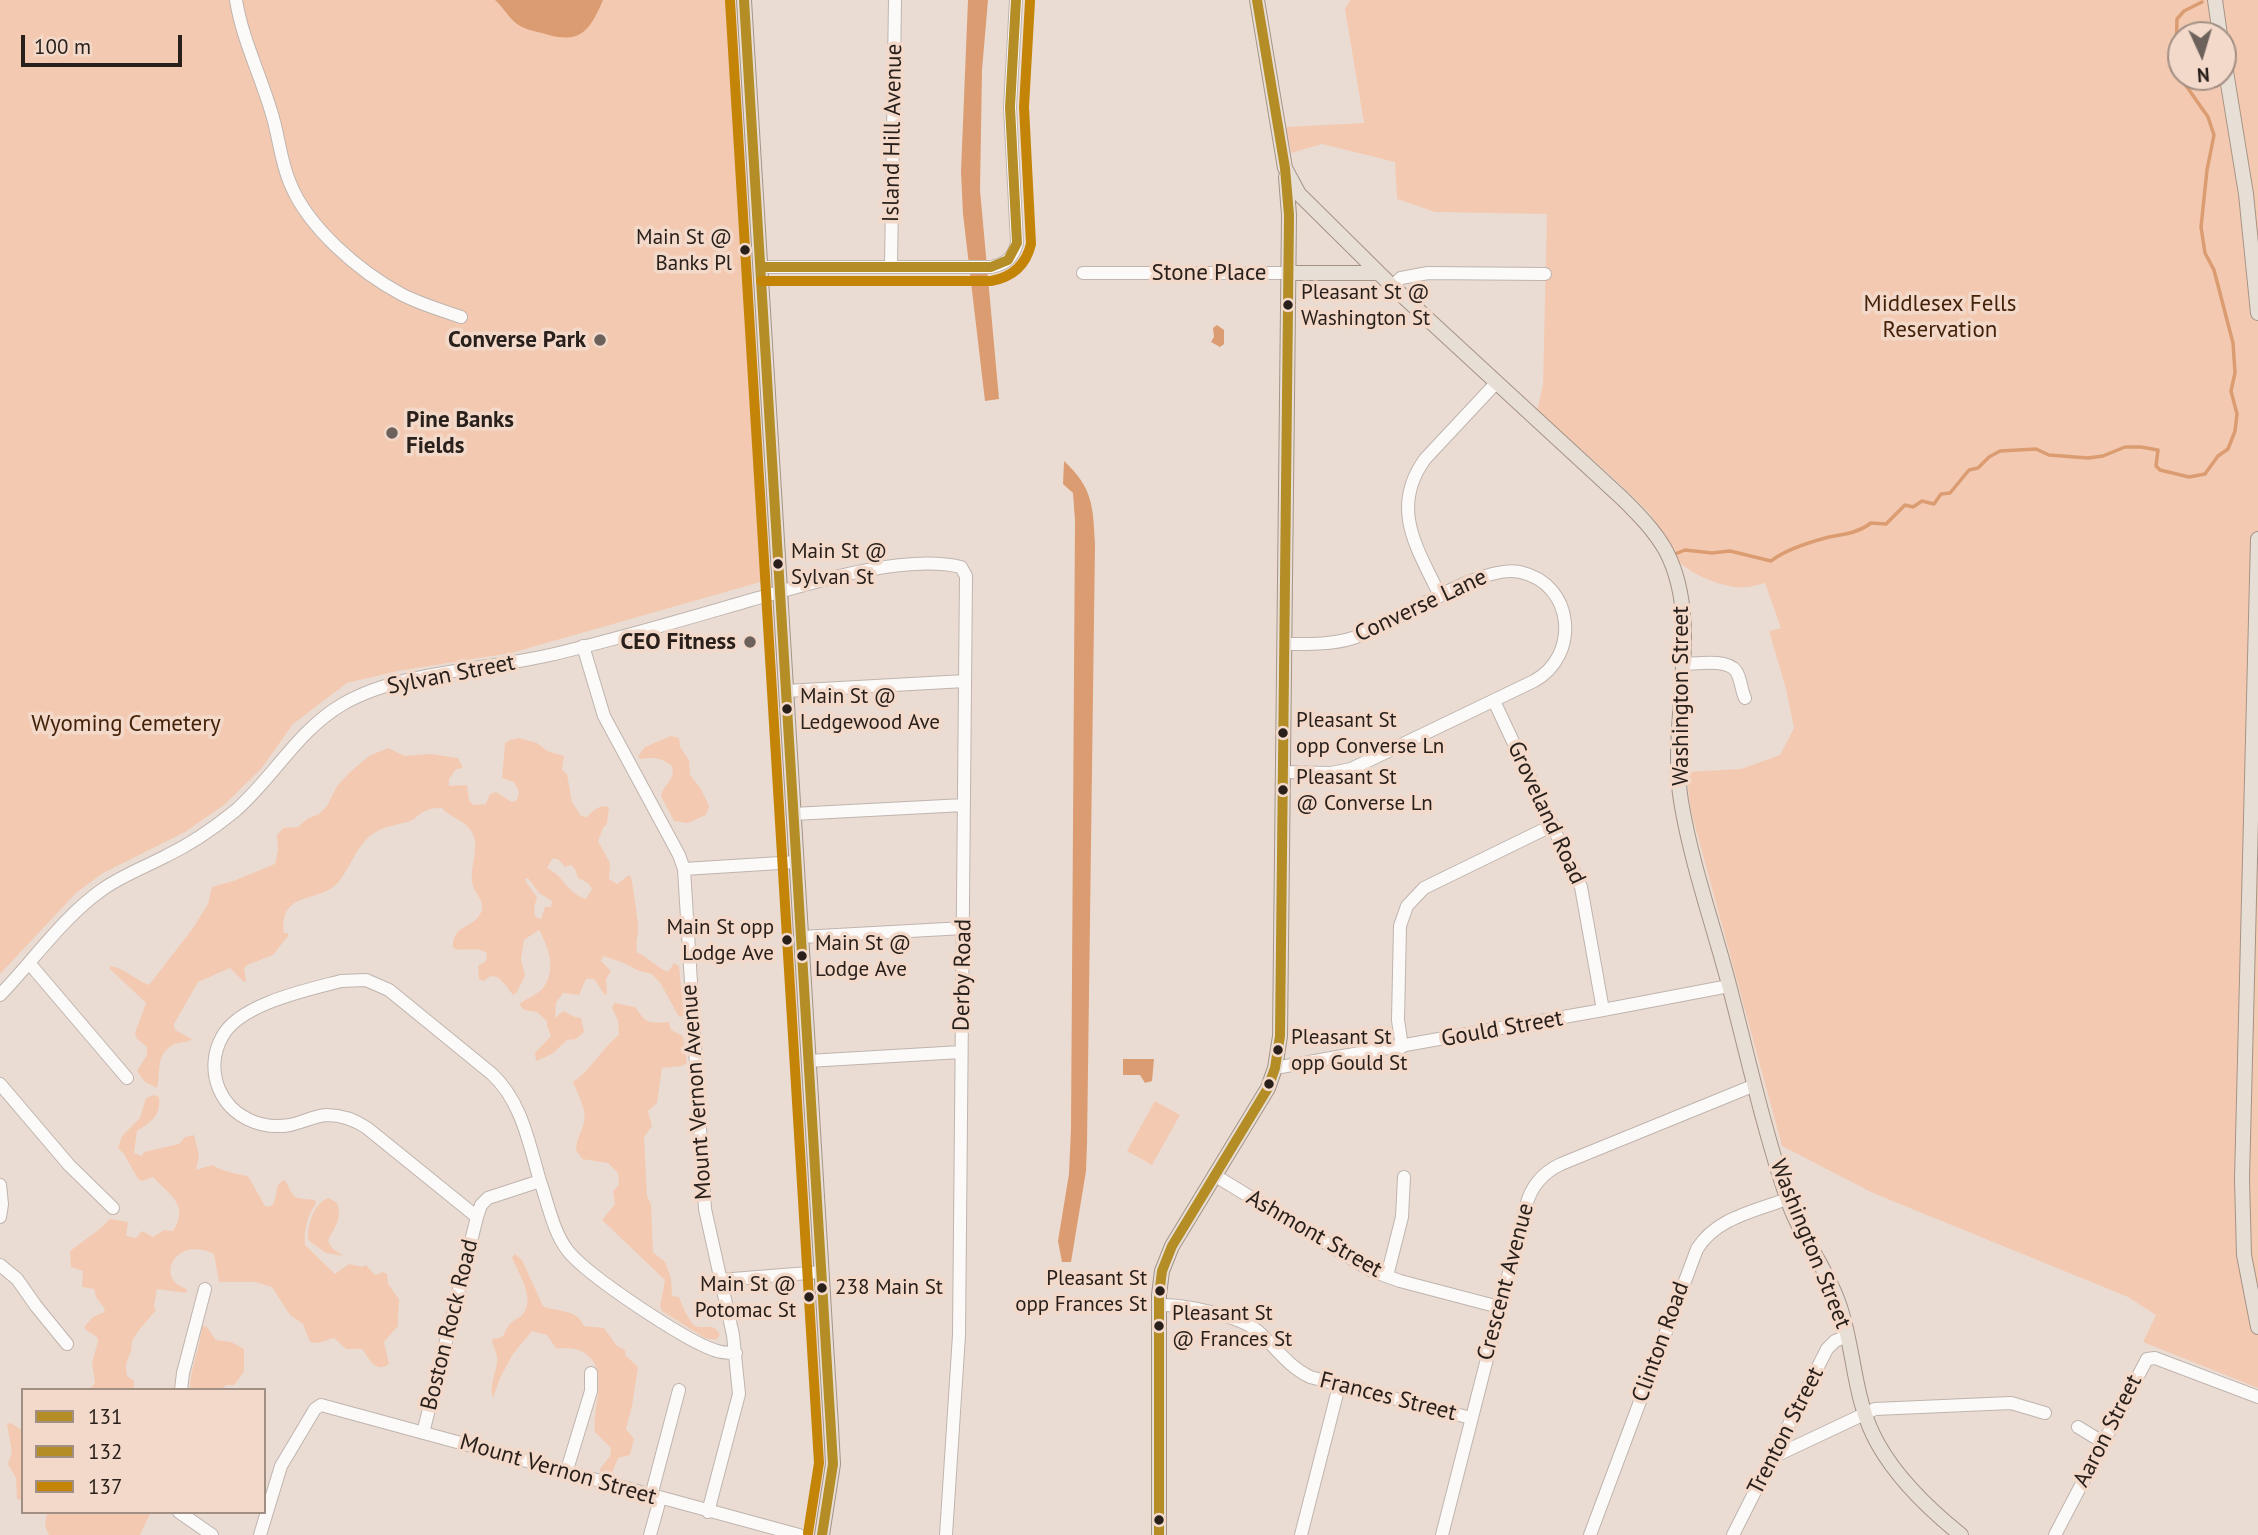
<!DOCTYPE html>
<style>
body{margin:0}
#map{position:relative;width:2258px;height:1535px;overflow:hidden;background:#eadcd3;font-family:"PT Sans",sans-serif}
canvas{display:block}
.legend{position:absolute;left:21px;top:1388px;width:245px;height:126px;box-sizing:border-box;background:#f3d9ca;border:2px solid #a28f84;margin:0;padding:9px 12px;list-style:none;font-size:21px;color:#29201b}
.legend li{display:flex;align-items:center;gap:14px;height:35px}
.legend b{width:35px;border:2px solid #a28f84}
.north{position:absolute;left:2167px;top:21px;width:70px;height:70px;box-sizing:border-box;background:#f3d9ca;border:2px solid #a28f84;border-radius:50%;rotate:176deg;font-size:19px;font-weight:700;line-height:28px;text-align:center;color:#29201b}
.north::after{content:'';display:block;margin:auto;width:24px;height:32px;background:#6d625b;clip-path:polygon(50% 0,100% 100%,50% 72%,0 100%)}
.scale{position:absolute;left:21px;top:35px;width:161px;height:32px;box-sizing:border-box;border:4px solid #29201b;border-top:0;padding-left:9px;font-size:21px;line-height:24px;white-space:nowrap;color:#29201b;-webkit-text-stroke:5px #f3d9ca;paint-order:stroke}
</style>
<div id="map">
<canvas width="2258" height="1535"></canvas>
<ul class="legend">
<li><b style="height:9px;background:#b48d26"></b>131</li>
<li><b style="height:9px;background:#b48d26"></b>132</li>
<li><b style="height:9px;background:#c48407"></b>137</li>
</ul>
<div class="north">N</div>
<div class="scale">100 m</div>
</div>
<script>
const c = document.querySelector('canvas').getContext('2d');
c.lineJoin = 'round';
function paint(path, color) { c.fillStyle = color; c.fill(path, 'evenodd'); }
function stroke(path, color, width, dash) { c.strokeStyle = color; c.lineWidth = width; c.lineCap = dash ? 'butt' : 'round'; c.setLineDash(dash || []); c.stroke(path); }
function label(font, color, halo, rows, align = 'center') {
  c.font = font + ' "PT Sans",sans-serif'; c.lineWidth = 7; c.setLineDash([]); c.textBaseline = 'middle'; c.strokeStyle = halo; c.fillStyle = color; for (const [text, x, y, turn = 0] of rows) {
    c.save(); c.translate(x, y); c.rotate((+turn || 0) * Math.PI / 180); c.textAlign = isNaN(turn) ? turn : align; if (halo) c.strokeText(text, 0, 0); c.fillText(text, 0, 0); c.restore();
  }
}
paint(new Path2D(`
 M0,0H727L749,246L764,581L511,653L398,671L347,683L293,724L261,769L224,805L185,832L103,873L76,893L0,974Z
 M1350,0H2258V1388L2143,1342L2156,1315L2128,1297L1873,1193L1782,1146L1691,811L1686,772L1741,769L1780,755L1794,728L1786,689L1769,631L1781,628L1765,583C1760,584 1755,586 1749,587C1730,590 1699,578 1684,566C1671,556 1662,527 1648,512C1614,476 1574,444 1537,411L1543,385L1547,214L1435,212L1397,199L1395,162L1322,144L1291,153L1286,127L1364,123L1345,9ZM2181,35H2223V77H2181Z
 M671,736L679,738L680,747L689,760L690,775L701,789L709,806L706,815L688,823L674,821L661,796C663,785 676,780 672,766C660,757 654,757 640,759L638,756L645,747Z
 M519,738L537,743L547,751L564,756L562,770L567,774L572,802L581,816L587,817C593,811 599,804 609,807L607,824L603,828L598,841L610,863L609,879L617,884L629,875L631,877C634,892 636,909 638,924C639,934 635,943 637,952C649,958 656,967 668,972L674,963L679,966L684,1016L679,1017L661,984L652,974L639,971L624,963L603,956L601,961L611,971L606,979L607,994L605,995L594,979H586L579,995L563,993L556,1003L555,1018L563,1011L575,1017L581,1018L584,1032L576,1039L567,1040L552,1054L536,1061L535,1053L551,1036L547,1026V1021L537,1012L524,1010L519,1004C527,998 536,996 543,988C557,970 548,946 539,930L524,940L521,959L525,975L517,992L513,995C506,987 497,967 484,981L479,979L478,966L486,961L487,953C474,945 465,953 453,948C452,926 469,929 479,916C488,903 476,896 473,886C468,868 481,849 472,832C465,820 450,818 442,808C427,808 424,811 414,819C406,824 389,825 379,830C358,841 353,863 340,880C322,905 279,888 284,933H288V936L273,955L247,965L244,968L246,981L244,982L230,968L198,982L174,1024L175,1030L192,1039C186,1044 177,1041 171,1046C155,1057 161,1072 157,1088L145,1082L137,1071L147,1055V1047L137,1039L135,1033L146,1003L110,969V966C125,968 135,980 149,985L193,928L208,904L212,887L236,880L275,864L278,850L277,835L283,828L298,827L307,819L319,814L327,806L337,786L349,773L369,756L388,748L405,756L430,754L458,758L463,768L456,769L449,779V786L467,785L469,800L473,805L486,804L490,794L496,792L512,802L517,800L519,792L514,782L502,778L505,743L510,740ZM553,858L559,860L565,867L571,865L575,869L578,878L588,883L592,889L586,899C568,894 564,876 547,868ZM528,878L539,893L552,901L551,907H545L541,919L535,917L534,908L537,897L526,882L525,879Z
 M614,1003L635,1007C648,1025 648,1023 669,1022L671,1030L683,1036L687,1063L682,1066L662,1068L657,1103L648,1111L652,1126L644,1137L647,1196L651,1204L653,1252L665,1262L671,1278L672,1296L679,1297C680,1302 691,1324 695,1326C706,1330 713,1321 720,1335L716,1340L705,1338L662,1311L660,1306L665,1280L602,1220L615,1204L613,1191L619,1185L618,1173L608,1163L582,1159L576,1150C576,1139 582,1132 584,1122C587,1110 577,1092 573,1082C592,1069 601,1049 619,1035L618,1020L612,1008Z
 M154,1095L159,1097C161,1116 152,1121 137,1131L134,1153L142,1156L144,1152L179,1144L185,1137L194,1135L199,1156L196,1170L212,1165C222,1171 236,1174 248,1176L265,1206L270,1207C280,1200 272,1183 285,1180C296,1202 293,1197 315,1200L316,1204C307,1215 304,1231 305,1245L335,1274L349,1264L362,1267L366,1265L375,1275L383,1272L387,1274L388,1284L399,1299L398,1321V1326L384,1342L389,1364C375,1374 369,1358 362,1349H346L334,1338L318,1343L310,1342L303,1324L290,1315L272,1287L256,1282H219L214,1254C174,1235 154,1280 187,1289L186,1293L157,1289L154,1306L156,1310C150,1318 135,1333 132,1342C131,1346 132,1350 130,1354C126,1363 125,1365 127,1376L134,1381V1390H89L95,1383L92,1363L98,1341L97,1337L86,1330L84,1327L93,1317L104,1312L105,1309L96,1297L94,1289L82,1287L83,1271L71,1267L70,1251L101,1228L110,1219L128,1222L126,1236L136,1238L142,1231L153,1237L164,1230L173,1231C190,1204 169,1195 153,1177L142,1181L138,1179L124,1154L118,1148L122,1136L140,1118L146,1098Z
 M1155,1101L1180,1115L1152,1165L1127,1151Z
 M329,1198L337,1203C343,1219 334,1227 328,1241L332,1248L343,1256L326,1253L308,1240C307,1225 314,1202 329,1198Z
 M515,1254L522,1260L543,1306C560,1313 576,1308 584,1326L604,1328L617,1346L625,1350V1355L638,1367L632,1406L626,1429L634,1439L630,1455L618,1458L612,1473L608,1475L601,1473L600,1469L610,1456L611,1448L595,1432C592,1406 613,1363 578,1350C571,1347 564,1349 556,1348L547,1335L532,1331L513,1354L500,1378L493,1398C488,1383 499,1370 497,1356C496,1350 492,1345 492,1339C508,1338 501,1334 510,1324C514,1319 519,1319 523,1314C536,1297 517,1272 512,1257Z
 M206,1326L216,1340L231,1342L244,1349V1372L234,1385H226L221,1390H190C190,1368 200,1348 202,1327Z
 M11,1423L23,1431V1500L17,1499L16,1478L8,1464L12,1452L7,1424Z
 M47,1512H151L140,1535H49L45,1526Z`), '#f3cab1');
paint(new Path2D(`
 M495,0H603C589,33 579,45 542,33C533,31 524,29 517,24C508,17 503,7 495,0Z
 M968,0H988L982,70L980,190L999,399L985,401L963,214L961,171Z
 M1217,325L1224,330V344L1220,347L1211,342L1214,337L1213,328Z
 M1064,461C1093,488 1093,506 1095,544L1087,1144L1086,1171L1071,1262H1062L1058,1241L1069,1174L1071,1129L1075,520L1073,493L1063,484Z
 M1123,1059H1154L1152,1081L1145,1083L1140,1075H1123Z`), '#dc9c71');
stroke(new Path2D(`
 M1675,554L1685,550L1712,553L1730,551L1771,561C1786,549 1810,542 1829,537C1845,534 1858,533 1871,523L1886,524L1905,505L1913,507L1922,501L1934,504L1941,494L1950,493L1969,470L1978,468L1989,457L2000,451L2036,449L2049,455L2088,458L2103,456L2125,447H2141L2158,450L2156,466L2160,470L2189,477L2205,474L2218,456L2228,449L2235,431L2237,414L2231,391L2235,373L2233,343L2214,270L2205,253L2201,227L2207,170L2214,135L2208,117L2180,77L2176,56L2177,19L2184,11L2202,2`), '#dc9c71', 3.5);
const minor = new Path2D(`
 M236,0C242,38 260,74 271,111C279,135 280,160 290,183C308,228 360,272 401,294C420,304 441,310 461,317
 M761,267H991C1006,264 1013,258 1017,243L1010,107L1016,0
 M891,267L895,0
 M1083,273H1289
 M1392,286L1401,278L1428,273L1545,274
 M1440,596C1418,549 1389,509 1425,459L1497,382
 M583,646L604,716L679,855L684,869L705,1209L733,1335L739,1394L708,1512
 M1682,664C1695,664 1727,658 1736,671C1741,678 1741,690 1745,698
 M786,691L965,681
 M1494,701L1581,887L1603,1010
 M1283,772L1331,773L1351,769L1534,681C1580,656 1575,584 1520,572C1480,563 1396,624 1353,638C1331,645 1308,644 1285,644
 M793,814L964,805
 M684,869L796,862
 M801,937L964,928
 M29,963L127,1078
 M0,995C34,960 63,917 103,889C123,875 145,867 166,856C191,844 214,828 235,811C274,777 298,730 343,704C400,671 486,670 550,655C618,639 685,619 751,600C807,584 904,553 961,567L966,576L959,1335L946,1535
 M1402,1047L1398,1020L1400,926L1407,906L1424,888L1553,825
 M808,1061L961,1052
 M1275,1068L1603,1010L1729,986
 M0,1084L69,1165L113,1208
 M1214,1175L1372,1271L1400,1281L1499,1307
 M540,1181C548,1203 553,1232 568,1251C588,1276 683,1339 714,1350C721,1353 729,1353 736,1353
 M0,1185L2,1204L0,1217
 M0,1265L17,1279L36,1306L67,1344
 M1387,1276L1402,1217L1404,1177
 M720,1280L821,1272
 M1160,1305C1184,1304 1242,1316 1260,1333C1277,1349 1288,1366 1310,1377L1471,1418
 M181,1390L183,1373L205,1289
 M2078,1427L2104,1443
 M423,1433L477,1217L367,1128C355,1120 342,1115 327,1115C314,1116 303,1122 290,1125C261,1130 231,1117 219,1089C212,1072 213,1053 222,1037C239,1004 307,990 341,981L366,980L389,990L492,1074C522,1102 529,1144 540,1181L488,1198L481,1205L477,1217
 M1773,1457L1875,1409L2011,1403L2045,1413
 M566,1473L591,1391V1373
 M651,1496L679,1390
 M179,1512L212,1535
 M260,1535L281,1466L315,1409L321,1405L799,1535
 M650,1535L660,1499
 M1301,1535L1339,1386
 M1442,1535L1526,1206C1531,1186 1542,1173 1561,1164L1755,1085
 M1590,1535L1697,1249C1716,1218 1755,1211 1787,1199
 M1733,1535L1827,1349L1835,1341L1847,1336
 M2055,1535L2147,1359L2155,1358L2258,1397`);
const major = new Path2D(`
 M744,0L831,1426L833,1464L822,1535
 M1257,0L1285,168L1299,194L1392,286L1623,499C1639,515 1655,531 1666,551C1704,623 1668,721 1681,801C1691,862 1712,921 1728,981C1747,1053 1763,1127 1787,1198C1799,1235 1826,1266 1839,1304C1855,1349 1853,1401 1878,1444C1897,1478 1930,1510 1961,1535
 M2215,0L2220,35
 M2223,53L2246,194L2258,313
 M1289,273H1378
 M2258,539L2242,1179L2244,1255L2258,1327
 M1159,1535V1295L1162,1271L1172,1246L1268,1088L1275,1068L1280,1036L1289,215L1286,177`);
stroke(minor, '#bfb4ae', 14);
stroke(major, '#a69385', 16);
stroke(minor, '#fcfaf8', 12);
stroke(major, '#e7ded6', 14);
stroke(new Path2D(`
 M744,0L833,1464L822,1535
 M761,267H991L1008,260L1017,243L1010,107L1016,0`), '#b48d26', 10);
stroke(new Path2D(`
 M1159,1535V1295L1162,1271L1172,1246L1268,1088L1275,1068L1280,1036L1289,215L1285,168L1257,0`), '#b48d26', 10);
stroke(new Path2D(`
 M730,1L819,1463L808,1533
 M761,281H991C1013,277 1026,265 1031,244L1024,107L1030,1`), '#c48407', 10);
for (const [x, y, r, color] of [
 [745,250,6,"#29201b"],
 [1288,305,6,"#29201b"],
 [600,340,7,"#6d625b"],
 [392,433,7,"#6d625b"],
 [778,564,6,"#29201b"],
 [750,642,7,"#6d625b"],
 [787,709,6,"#29201b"],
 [1283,733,6,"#29201b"],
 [1283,790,6,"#29201b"],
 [787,940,6,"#29201b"],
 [802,956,6,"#29201b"],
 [1278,1050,6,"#29201b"],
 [1269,1084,6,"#29201b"],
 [822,1288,6,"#29201b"],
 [1160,1291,6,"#29201b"],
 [809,1297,6,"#29201b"],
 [1159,1326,6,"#29201b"],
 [1159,1520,6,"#29201b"]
]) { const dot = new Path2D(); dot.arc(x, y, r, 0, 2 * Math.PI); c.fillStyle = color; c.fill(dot); stroke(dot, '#f3d9ca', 2.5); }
label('21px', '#29201b', '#f3d9ca', [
 ["Main St @",732,238,"right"],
 ["Banks Pl",732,264,"right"],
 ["Pleasant St @",1301,293],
 ["Washington St",1301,319],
 ["Main St @",791,552],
 ["Sylvan St",791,578],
 ["Main St @",800,697],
 ["Ledgewood Ave",800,723],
 ["Pleasant St",1296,721],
 ["opp Converse Ln",1296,747],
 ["Pleasant St",1296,778],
 ["@ Converse Ln",1296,804],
 ["Main St opp",774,928,"right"],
 ["Lodge Ave",774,954,"right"],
 ["Main St @",815,944],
 ["Lodge Ave",815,970],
 ["Pleasant St",1291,1038],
 ["opp Gould St",1291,1064],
 ["Pleasant St",1147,1279,"right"],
 ["opp Frances St",1147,1305,"right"],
 ["Main St @",796,1285,"right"],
 ["Potomac St",796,1311,"right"],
 ["238 Main St",835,1288],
 ["Pleasant St",1172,1314],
 ["@ Frances St",1172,1340]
], 'left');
label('23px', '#29201b', '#f3d9ca', [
 ["Island Hill Avenue",893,133,-89],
 ["Stone Place",1209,273],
 ["Converse Lane",1421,606,-25],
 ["Sylvan Street",451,675,-11],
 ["Washington Street",1681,696,-90],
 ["Groveland Road",1546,813,65],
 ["Derby Road",963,975,-89],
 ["Gould Street",1502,1029,-10],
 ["Mount Vernon Avenue",697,1092,-94],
 ["Ashmont Street",1314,1234,30],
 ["Washington Street",1810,1244,68],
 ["Crescent Avenue",1506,1282,-75],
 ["Boston Rock Road",450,1325,-76],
 ["Clinton Road",1661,1342,-70],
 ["Frances Street",1388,1397,14],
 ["Trenton Street",1786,1431,-63],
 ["Aaron Street",2108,1431,-63],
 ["Mount Vernon Street",558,1470,16]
]);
label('23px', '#442209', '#f3d9ca', [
 ["Middlesex Fells",1940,304],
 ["Reservation",1940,330],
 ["Wyoming Cemetery",126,724]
]);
label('bold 23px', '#29201b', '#f3d9ca', [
 ["Converse Park",586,340],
 ["Pine Banks",406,420,"left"],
 ["Fields",406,446,"left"],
 ["CEO Fitness",736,642]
], 'right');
</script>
